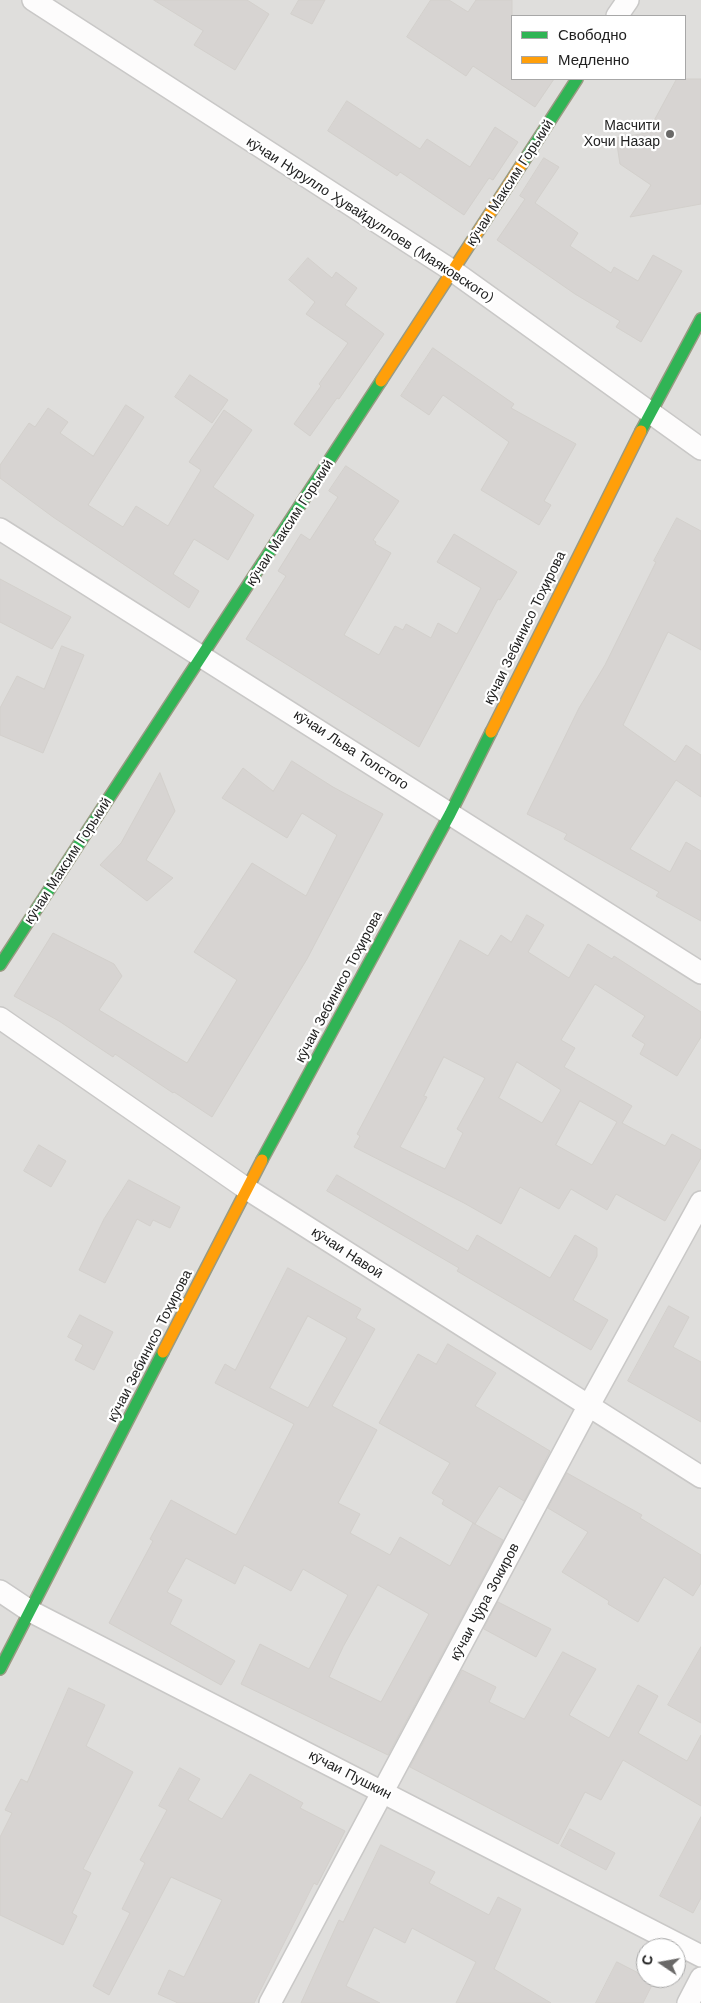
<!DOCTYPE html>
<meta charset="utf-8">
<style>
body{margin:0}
#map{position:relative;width:701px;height:2003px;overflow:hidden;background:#f0eeeb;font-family:"Work Sans",sans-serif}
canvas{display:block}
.legend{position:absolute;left:511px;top:15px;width:175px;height:65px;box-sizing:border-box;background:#fff;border:1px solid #a7a7a7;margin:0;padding:6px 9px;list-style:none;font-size:15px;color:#222}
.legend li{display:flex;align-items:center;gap:10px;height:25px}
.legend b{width:25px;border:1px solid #a7a7a7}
.north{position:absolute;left:636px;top:1938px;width:50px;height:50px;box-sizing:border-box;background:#fff;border:1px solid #a7a7a7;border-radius:50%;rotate:282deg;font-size:14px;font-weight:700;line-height:20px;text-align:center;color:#222}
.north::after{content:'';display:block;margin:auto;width:18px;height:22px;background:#6a6968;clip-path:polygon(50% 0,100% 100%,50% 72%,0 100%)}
</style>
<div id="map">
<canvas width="701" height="2003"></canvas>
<ul class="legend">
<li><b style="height:6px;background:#30b455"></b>Свободно</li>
<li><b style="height:6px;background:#ff9f0a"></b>Медленно</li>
</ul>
<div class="north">С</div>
</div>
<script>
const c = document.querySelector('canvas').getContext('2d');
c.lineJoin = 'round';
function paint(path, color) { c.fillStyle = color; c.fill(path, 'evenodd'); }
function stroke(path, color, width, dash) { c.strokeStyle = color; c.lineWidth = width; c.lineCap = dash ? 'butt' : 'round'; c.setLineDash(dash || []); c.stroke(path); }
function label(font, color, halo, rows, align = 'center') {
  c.font = font + ' "Work Sans",sans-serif'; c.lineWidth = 4.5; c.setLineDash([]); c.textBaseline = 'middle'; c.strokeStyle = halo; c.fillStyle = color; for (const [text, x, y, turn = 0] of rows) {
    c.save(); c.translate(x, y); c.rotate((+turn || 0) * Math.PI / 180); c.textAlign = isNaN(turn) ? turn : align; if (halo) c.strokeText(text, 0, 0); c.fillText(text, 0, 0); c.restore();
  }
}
paint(new Path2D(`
 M0,0H701V2003H0ZM512,16H685V79H512ZM646,1948H676V1978H646Z`), '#dfdedc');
const building = new Path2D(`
 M154,0H247L269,14L235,70L194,45L203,31Z
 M299,0H325L312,24L291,14Z
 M431,0H449L468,12L476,0H512V79H554L535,107L473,66L466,76L407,37Z
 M677,79H701V204L630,217L651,185L620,164L616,138L647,133Z
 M347,101L420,149L427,139L470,167L495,127L518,142L493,180L489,178L464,215L400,172L397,176L328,131Z
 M544,158L559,167L535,203L578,233L570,246L611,273L614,267L638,281L653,255L682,271L641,342L616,327L620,321L575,294L497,240L525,199L520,196Z
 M308,258L332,278L336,272L357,288L345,305L384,334L339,399L337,398L310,436L294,424L321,386L319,384L348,343L306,314L315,302L289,280Z
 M433,348L514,404L511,408L576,444L544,501L551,505L539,525L481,490L509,442L443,395L429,415L401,396Z
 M190,375L228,400L212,423L175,397Z
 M126,405L144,417L88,505L123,527L136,506L168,526L201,470L189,462L224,410L252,430L213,487L254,515L228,560L194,539L173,574L199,591L189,608L53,517L0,478V465L29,423L35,427L48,408L68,422L60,433L93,456Z
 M346,466L399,501L373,540L376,542L375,544L391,553L344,635L379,655L395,626L403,630L406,624L431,638L438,623L457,634L481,588L437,562L454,534L517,572L500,600L498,599L419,747L246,639L286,576L278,571L301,534L310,540L338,497L329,491Z
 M677,518L701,531V650L668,632L623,725L675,762L686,745L701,755V797L676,780L630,849L670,872L686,842L701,851V921L656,896L659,892L564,839L567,834L527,814L579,708L605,665L656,562L654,561Z
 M0,579L71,617L52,649L0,622Z
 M62,646L84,655L43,753L0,735V708L17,676L44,689Z
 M292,761L333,787L383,814L307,959L212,1117L174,1092L173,1093L115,1054L113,1057L59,1021L14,996L53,933L114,964L122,976L99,1010L187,1063L237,980L194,952L252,863L306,896L337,835L302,813L287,838L222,798L243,768L273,791Z
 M160,773L175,811L146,860L173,878L147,901L100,865L121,843Z
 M527,915L544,925L528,952L569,978L588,944L612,959L614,956L701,1012V1037L677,1076L640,1054L645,1044L632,1036L645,1016L595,984L561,1040L575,1048L564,1067L632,1106L622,1123L665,1146L672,1134L701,1150V1158L665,1221L616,1194L607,1210L571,1189L559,1209L520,1187L501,1224L464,1203L354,1147L360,1136L357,1134L460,940L488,956L501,935L511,942ZM444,1057L485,1078L457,1129L463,1133L445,1169L400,1147L427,1097L424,1096ZM517,1062L561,1090L542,1123L499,1098ZM580,1101L617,1122L592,1165L556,1145Z
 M39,1145L66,1161L51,1187L24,1171Z
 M337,1175L468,1251L477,1235L550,1278L575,1235L597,1248V1256L573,1300L608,1320L591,1350L457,1271L459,1268L327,1191Z
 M129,1180L180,1207L170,1228L153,1220L150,1226L137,1219L105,1283L79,1270L104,1219Z
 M288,1268L361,1309L356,1318L375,1329L332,1406L377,1430L338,1503L360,1514L350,1533L390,1555L400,1537L450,1566L473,1523L503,1540L388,1755L241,1684L260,1644L309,1669L348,1595L303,1569L291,1591L244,1565L235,1584L186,1558L167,1592L182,1600L170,1624L235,1661L221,1685L109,1623L153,1541L150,1539L171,1500L236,1535L294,1424L215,1383L225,1364L235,1370ZM308,1316L347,1338L308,1408L270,1388ZM378,1585L429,1614L381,1702L329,1677L343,1647Z
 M669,1306L689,1317L673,1347L701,1362V1422L628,1381Z
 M80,1315L113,1332L94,1370L75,1360L83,1345L68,1337Z
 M448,1344L496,1373L475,1406L550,1451L524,1501L499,1486L475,1524L442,1504L444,1500L432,1493L450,1463L379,1423L418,1354L436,1364Z
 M567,1473L642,1515L640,1518L701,1555V1583L693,1596L664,1577L638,1622L608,1604L609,1601L562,1572L588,1532L548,1508Z
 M498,1602L551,1629L536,1657L484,1629Z
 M701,1647V1723L668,1705Z
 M563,1652L596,1669L569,1715L609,1738L638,1685L658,1696L638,1733L687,1761L701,1735V1806L623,1760L601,1800L585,1792L558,1844L410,1767L462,1670L496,1687L489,1702L524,1719Z
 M69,1688L105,1705L86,1746L133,1772L83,1869L91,1873L72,1913L77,1916L63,1945L0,1915V1837L12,1813L5,1810L21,1779L27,1782Z
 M180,1768L200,1779L188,1800L222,1819L250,1774L303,1803L300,1808L345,1831L317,1885L314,1883L254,2003H178L158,1994L169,1970L184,1977L222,1900L171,1877L109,1995L93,1986L130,1913L122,1909L145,1863L140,1860L167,1810L159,1806Z
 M701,1817V1898L693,1913L660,1896Z
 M570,1829L615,1853L606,1870L561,1846Z
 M381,1845L435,1872L429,1883L489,1915L498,1897L521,1909L494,1969L551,2003H456L476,1962L412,1928L405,1943L374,1927L346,1986L380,2003H301L339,1920L343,1922Z
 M617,1962L654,1981L643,2003H596Z`);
paint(building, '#d7d4d2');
stroke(building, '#d3d0cc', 1);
const street = new Path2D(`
 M33,0L453,271L701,449
 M617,16L628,0
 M0,529L701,973
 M0,1018L247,1189L701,1477
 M0,1591L30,1611L701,1956
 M270,2003L588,1407L701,1202
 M688,2003L701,1978`);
const fast = new Path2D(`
 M522,164L577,79
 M641,431L701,319
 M0,965L381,381
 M262,1160L450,814L491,732
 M0,1669L163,1352`);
const slow = new Path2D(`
 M381,381L522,164
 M491,732L641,431
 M163,1352L262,1160`);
stroke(street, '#c9c8c7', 24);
stroke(fast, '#999a82', 14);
stroke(slow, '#999a82', 14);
stroke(street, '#fdfcfc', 21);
stroke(fast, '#30b455', 11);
stroke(slow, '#ff9f0a', 11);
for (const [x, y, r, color] of [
 [670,134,5,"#6a6968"]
]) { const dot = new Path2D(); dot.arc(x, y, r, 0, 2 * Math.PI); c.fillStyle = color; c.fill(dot); stroke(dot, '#fff', 2); }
label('14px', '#222', '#fff', [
 ["Масчити",660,126],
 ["Хочи Назар",660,142]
], 'right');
label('14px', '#222', '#fff', [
 ["кӯчаи Максим Горький",510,183,-57],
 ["кӯчаи Нурулло Ҳувайдуллоев (Маяковского)",370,220,33],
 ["кӯчаи Максим Горький",290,523,-57],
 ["кӯчаи Зебинисо Тоҳирова",525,628,-64],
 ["кӯчаи Льва Толстого",351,750,33],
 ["кӯчаи Максим Горький",68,861,-57],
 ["кӯчаи Зебинисо Тоҳирова",339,987,-62],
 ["кӯчаи Навоӣ",347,1253,33],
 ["кӯчаи Зебинисо Тоҳирова",150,1346,-63],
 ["кӯчаи Ҷӯра Зокиров",485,1602,-62],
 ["кӯчаи Пушкин",350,1775,27]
]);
</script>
